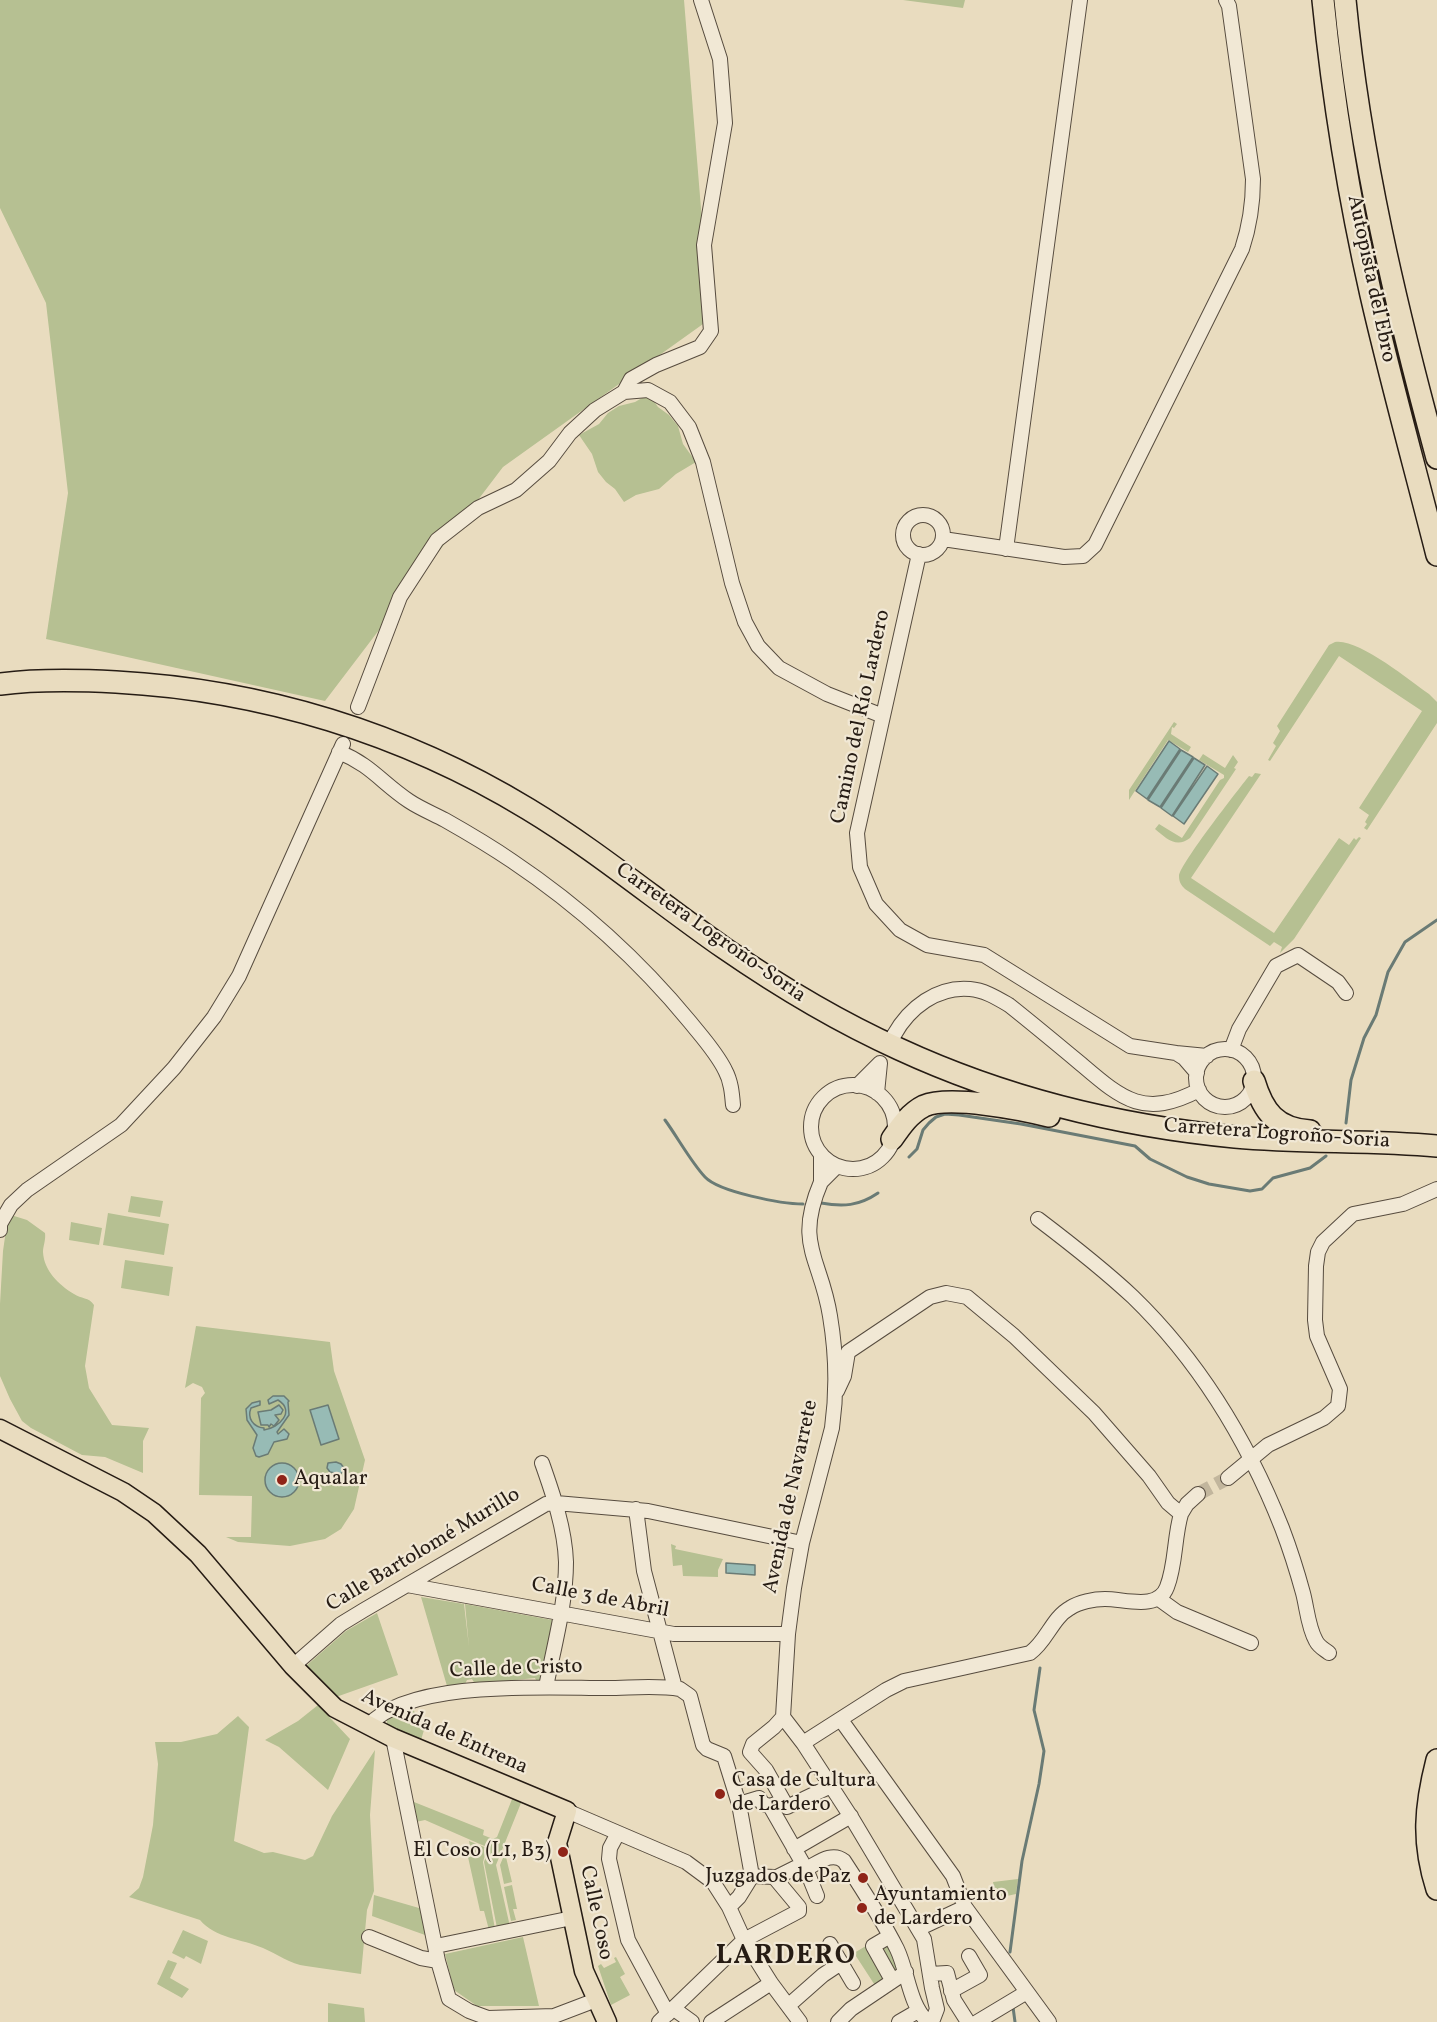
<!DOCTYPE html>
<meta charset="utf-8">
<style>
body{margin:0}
canvas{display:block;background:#e9dcbf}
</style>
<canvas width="1437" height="2022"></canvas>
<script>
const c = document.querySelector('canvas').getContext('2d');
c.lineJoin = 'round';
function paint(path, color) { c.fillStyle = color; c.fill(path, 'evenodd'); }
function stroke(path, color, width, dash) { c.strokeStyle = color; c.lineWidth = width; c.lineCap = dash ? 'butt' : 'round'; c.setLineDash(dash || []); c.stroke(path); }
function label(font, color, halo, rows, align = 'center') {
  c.font = font + ' Vollkorn,serif'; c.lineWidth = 4.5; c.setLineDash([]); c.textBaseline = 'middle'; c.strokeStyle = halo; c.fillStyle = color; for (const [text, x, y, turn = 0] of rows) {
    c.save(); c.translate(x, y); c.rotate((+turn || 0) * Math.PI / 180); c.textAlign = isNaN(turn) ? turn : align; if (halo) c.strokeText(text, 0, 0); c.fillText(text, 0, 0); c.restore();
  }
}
paint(new Path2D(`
 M0,0H684L710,319L503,467L325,701L46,639L68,493L46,303L0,208Z
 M903,0H965L963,8Z
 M649,394L658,407L669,415L678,426L683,444L696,462L676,474L659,489L636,495L624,502L615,489L606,482L598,472L592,454L579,435L599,424L608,413L619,406L635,402Z
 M1335,642C1358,638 1409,680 1429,694L1437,702V723L1367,830L1364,828L1367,824L1365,822L1369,815L1359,808L1422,711L1339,656L1270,761L1268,760L1276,746L1273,743L1280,731L1277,726L1329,645Z
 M1174,722L1177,724L1174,728L1172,727L1171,734L1191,747L1188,752L1168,740L1129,800V790Z
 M1203,754L1225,768L1233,755L1238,762L1234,768L1236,769L1190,838C1176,849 1166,838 1155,829L1159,824L1182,838L1220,780L1224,778V775L1199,760Z
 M1255,773L1261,774L1191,878L1274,933L1339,838L1349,845L1354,838L1356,840L1359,837L1361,838L1294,939L1280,953L1282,947L1274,942L1270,946L1185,889C1181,885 1179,882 1179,876C1180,864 1238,790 1249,776L1252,777Z
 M131,1196L163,1201L160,1217L128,1212Z
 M108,1213L169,1224L164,1255L103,1245Z
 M11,1215L27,1220L45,1233C46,1240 43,1246 43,1252C44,1271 59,1285 74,1294C81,1299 89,1297 94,1305L85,1366L89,1388L112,1425L149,1428L143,1441V1473L105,1457L82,1455L31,1428L22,1421L10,1399L0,1376V1304L3,1251L6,1230Z
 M71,1222L102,1228L99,1245L69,1240Z
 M125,1260L173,1267L169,1296L121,1288Z
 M196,1326L330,1342L334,1371L365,1460L354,1509L341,1529L325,1539L290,1546L238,1542L226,1537H251L252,1496L199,1495L201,1398L205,1393L202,1387L193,1383L185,1388Z
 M671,1544L676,1546L675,1549L723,1559L718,1570V1577L683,1576L682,1565L673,1566Z
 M421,1597L464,1604L469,1647L465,1604L552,1620L542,1680H536L535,1678L475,1684L472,1679L467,1680L465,1684L447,1686Z
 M377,1613L398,1675L336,1697L306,1666L346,1631Z
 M318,1705L350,1739L328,1790L279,1747L265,1740L298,1721Z
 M413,1709L424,1730L421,1740L387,1727V1719Z
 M238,1716L249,1727L234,1841L264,1853L273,1852L305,1860L313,1856L332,1816L375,1750L370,1815L374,1891L367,1910L361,1974C343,1971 324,1969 306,1966C290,1964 277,1954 263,1948C242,1939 215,1938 200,1920L129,1897L139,1888L143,1877L153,1825L158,1764L155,1742H181L217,1734Z
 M516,1789L525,1793L496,1865L511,1931L498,1933L484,1862L489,1848L425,1820L416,1822L404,1798L484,1830L483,1835L493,1839L497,1837Z
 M469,1841L487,1848L483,1862L495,1929L489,1930L484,1911H480L468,1857L472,1856Z
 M505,1853L512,1882L504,1884L500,1865Z
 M1018,1879L1016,1894L993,1899L989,1888L994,1886L993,1882Z
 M512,1885L517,1909H513L516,1920L511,1921L504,1887Z
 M374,1895L419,1908L425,1907L431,1934L425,1935L372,1916Z
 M183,1930L208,1941L201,1964L186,1956L184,1959L172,1953Z
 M888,1933L906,1972L878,1990L854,1953Z
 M523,1937L539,2006H477L454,1990L445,1954Z
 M616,1957L625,1974L620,1977L630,1995L611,2005L598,1966L601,1964L604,1968L616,1962L614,1958Z
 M168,1960L177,1963L170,1978L189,1989L182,1998L157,1984Z
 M328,2003L364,2008L365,2022H328Z`), '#b6c092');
const water = new Path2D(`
 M1169,741L1180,749L1147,799L1136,791Z
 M1181,750L1193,757L1160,807L1148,800Z
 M1194,758L1205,765L1172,816L1161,808Z
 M1207,766L1218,774L1184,824L1173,816Z
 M273,1396H284L289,1401L288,1402L289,1415L277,1432L278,1434L284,1429L289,1434L287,1439L274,1442L268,1454L259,1457L256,1456L253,1448L257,1435L247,1420L246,1409L252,1403L260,1401V1405L251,1408C247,1418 253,1427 264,1428V1430C279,1428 296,1411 278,1400L269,1404L268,1400Z
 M279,1405L283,1410L281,1414L275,1415L279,1420L274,1426L271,1424L269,1427L268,1425H261L258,1412L271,1410Z
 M328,1405L339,1439L321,1445L310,1410Z
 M336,1462L341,1464L344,1468L343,1472L340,1474L330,1472L327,1468L328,1463Z
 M265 1480a17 17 0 1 1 34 0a17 17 0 1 1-34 0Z
 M726,1563L755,1565V1575L726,1573Z`);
paint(water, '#97bbb5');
stroke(water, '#6a7b75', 1.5);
stroke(new Path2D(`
 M665,1120C678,1138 691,1162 705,1177C719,1192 782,1204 803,1204
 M1346,1123L1351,1080L1364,1038L1376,1015L1388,972L1405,942L1437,920
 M909,1157L917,1149L923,1130L929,1123L936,1117L945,1114L959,1115L1021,1124L1135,1146L1150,1159L1187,1177L1209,1184L1250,1191L1262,1189L1273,1178L1310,1168L1326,1156
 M821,1203C843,1207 859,1206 878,1193
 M1010,1952L1022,1861L1039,1784L1044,1751L1034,1710L1040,1668
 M1013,2007L1015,2022`), '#6a7b75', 3);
stroke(new Path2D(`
 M1198,1494L1228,1478`), '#c2b69d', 14, [14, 7]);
const minor = new Path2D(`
 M624,392L631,379L656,365L700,347L711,331L704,245L725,123L720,59L701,0
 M903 535a20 20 0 1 1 40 0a20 20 0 1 1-40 0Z
 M943,539L1064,557L1083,556L1095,545L1242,249C1250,225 1253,204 1253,179L1229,6L1226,0
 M1006,549L1080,0
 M919,554L857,833L860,867L876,904L900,930L927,945L984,955L1130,1046L1176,1053
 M358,707L400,597L437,540L478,508L516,490L549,461L570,433L595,410L624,392L648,390L670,402L689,427L703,462L732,583L745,622L758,646L779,668L827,694L883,716
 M339,752C371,765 382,783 409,801C421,809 434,814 445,820C468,833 490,846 512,861C579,906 639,960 690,1022C702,1037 716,1052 725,1070C731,1081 732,1093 733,1105
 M894,1035C909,1008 937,986 970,989C984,990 997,998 1009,1005C1033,1024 1057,1044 1081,1064C1122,1099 1144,1119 1199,1090
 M1196 1078a29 29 0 1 1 58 0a29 29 0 1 1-58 0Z
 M1231,1050L1239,1029L1276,966L1298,955L1338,982L1346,993
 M1197,1073L1184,1058L1176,1053L1207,1056
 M811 1127a42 42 0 1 1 84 0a42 42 0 1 1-84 0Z
 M857,1086L880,1063L877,1093
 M821,1154V1182L837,1166
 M1038,1219C1071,1244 1103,1269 1133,1297C1200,1362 1248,1442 1282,1528C1290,1549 1297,1571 1303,1593C1307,1608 1308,1627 1316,1641C1319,1647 1324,1649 1329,1653
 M0,1230V1224L11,1205L27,1190L121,1125L174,1068L214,1017L239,976L343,744
 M837,1391L844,1376L848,1352L930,1297L946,1293L967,1297L1014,1336L1094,1413L1149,1476L1168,1503L1181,1514
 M542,1463C553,1494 565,1529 566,1562C566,1604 554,1646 546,1687
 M1228,1478L1268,1445L1324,1418L1338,1406L1340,1389L1317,1336L1315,1320L1316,1266L1318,1252L1323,1242L1353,1214L1403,1204L1437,1189
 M636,1509L644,1571L675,1688
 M407,1585L674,1634H788
 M1159,1599L1177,1612L1251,1643
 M293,1666L341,1624L364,1610L546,1504L556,1503L648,1511L802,1543
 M783,1717L803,1743L853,1820L924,1939L932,1988L937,2009L932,2022
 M841,1720L953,1876L965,1907L1049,2022
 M368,1726C409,1679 547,1688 607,1688C630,1688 657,1685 680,1689L690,1696L703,1745L707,1749L724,1756L739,1804L752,1876L739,1897L729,1907
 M393,1738L438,1961L449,1999L469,2011L488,2018L554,2016L596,2000
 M803,1743L886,1690L904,1681L1030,1653C1047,1641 1052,1618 1070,1608C1079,1602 1094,1599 1105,1599C1125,1599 1158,1611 1167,1587C1176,1564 1174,1538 1181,1514L1187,1504L1198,1494
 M750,1752L753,1744L774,1727L783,1717L788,1634L794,1588L802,1543L832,1428C837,1392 836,1352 830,1316C821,1258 794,1245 821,1182
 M750,1752L766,1770L787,1807L831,1786
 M739,1804L759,1798L763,1804L770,1806L778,1803
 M770,1806L806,1869L817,1896
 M567,1811L686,1862L713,1882L729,1907L744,1940L771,1983L800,2022
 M618,1833L610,1848L609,1859L628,1940L668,2014
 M794,1849L851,1816
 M806,1869C818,1863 832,1851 844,1861C863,1890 882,1919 897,1949C908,1972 909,2005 928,2022
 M775,1878L803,1864
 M918,1929L965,1907
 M890,1936L873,1946L892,1980
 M369,1937L421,1958L438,1961
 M830,1944L853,1983
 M436,1946L572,1918
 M930,1974L947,1973L954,2000L968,2022
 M951,1991L980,1975L969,1956
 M789,2005L823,1975L841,1963
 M674,2009L692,2022
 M659,2022L744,1940L799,1911V1907L774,1877L752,1876
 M711,2022L771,1983
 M838,2022L851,2009L906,1972
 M899,2022L918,2011
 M977,2022L1027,1992`);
const major = new Path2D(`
 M0,1429L123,1492L154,1513L198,1554L293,1666L335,1708L393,1738L567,1811L557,1843L584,1971L607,2022`);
const highway = new Path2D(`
 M1323,0C1333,99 1349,198 1371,295C1391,382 1415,468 1437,555
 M1345,0C1360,156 1396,307 1437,458
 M0,684C39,679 77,680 116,682C262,690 403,733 528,809C596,850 658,902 724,948C779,986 837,1021 899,1049C1005,1098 1119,1126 1235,1137C1302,1143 1370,1140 1437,1146
 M1254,1081C1263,1111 1276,1129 1310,1131
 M892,1139C901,1126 910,1113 924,1106C949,1095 1021,1109 1049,1116
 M1437,1760C1425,1807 1422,1842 1437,1889`);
stroke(minor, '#574c3f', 16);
stroke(major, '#261c14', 21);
stroke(highway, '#261c14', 24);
stroke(minor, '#f1e8d5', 14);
stroke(major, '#e9dcbf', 18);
stroke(highway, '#e9dcbf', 21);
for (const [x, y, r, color] of [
 [282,1480,6,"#8f2418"],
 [720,1794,6,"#8f2418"],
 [563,1852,6,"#8f2418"],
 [863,1878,6,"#8f2418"],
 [862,1908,6,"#8f2418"]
]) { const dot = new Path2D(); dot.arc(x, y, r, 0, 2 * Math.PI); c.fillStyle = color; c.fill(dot); stroke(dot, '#f1e8d5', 2); }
label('21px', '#261c14', '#f1e8d5', [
 ["Autopista del Ebro",1370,279,78],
 ["Camino del Río Lardero",862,717,-78],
 ["Carretera Logroño-Soria",710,934,35],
 ["Carretera Logroño-Soria",1277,1135,4],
 ["Avenida de Navarrete",792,1497,-78],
 ["Calle Bartolomé Murillo",424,1551,-31],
 ["Calle 3 de Abril",600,1599,11],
 ["Calle de Cristo",516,1670,-2],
 ["Avenida de Entrena",444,1733,24],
 ["Calle Coso",595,1913,78]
]);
label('21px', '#261c14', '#f1e8d5', [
 ["Aqualar",294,1480],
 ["Casa de Cultura",732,1782],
 ["de Lardero",732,1806],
 ["El Coso (L1, B3)",551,1852,"right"],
 ["Juzgados de Paz",851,1878,"right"],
 ["Ayuntamiento",874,1896],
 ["de Lardero",874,1920]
], 'left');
c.letterSpacing = '1.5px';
label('bold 27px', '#261c14', '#f1e8d5', [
 ["LARDERO",786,1958]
]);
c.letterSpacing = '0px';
</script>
